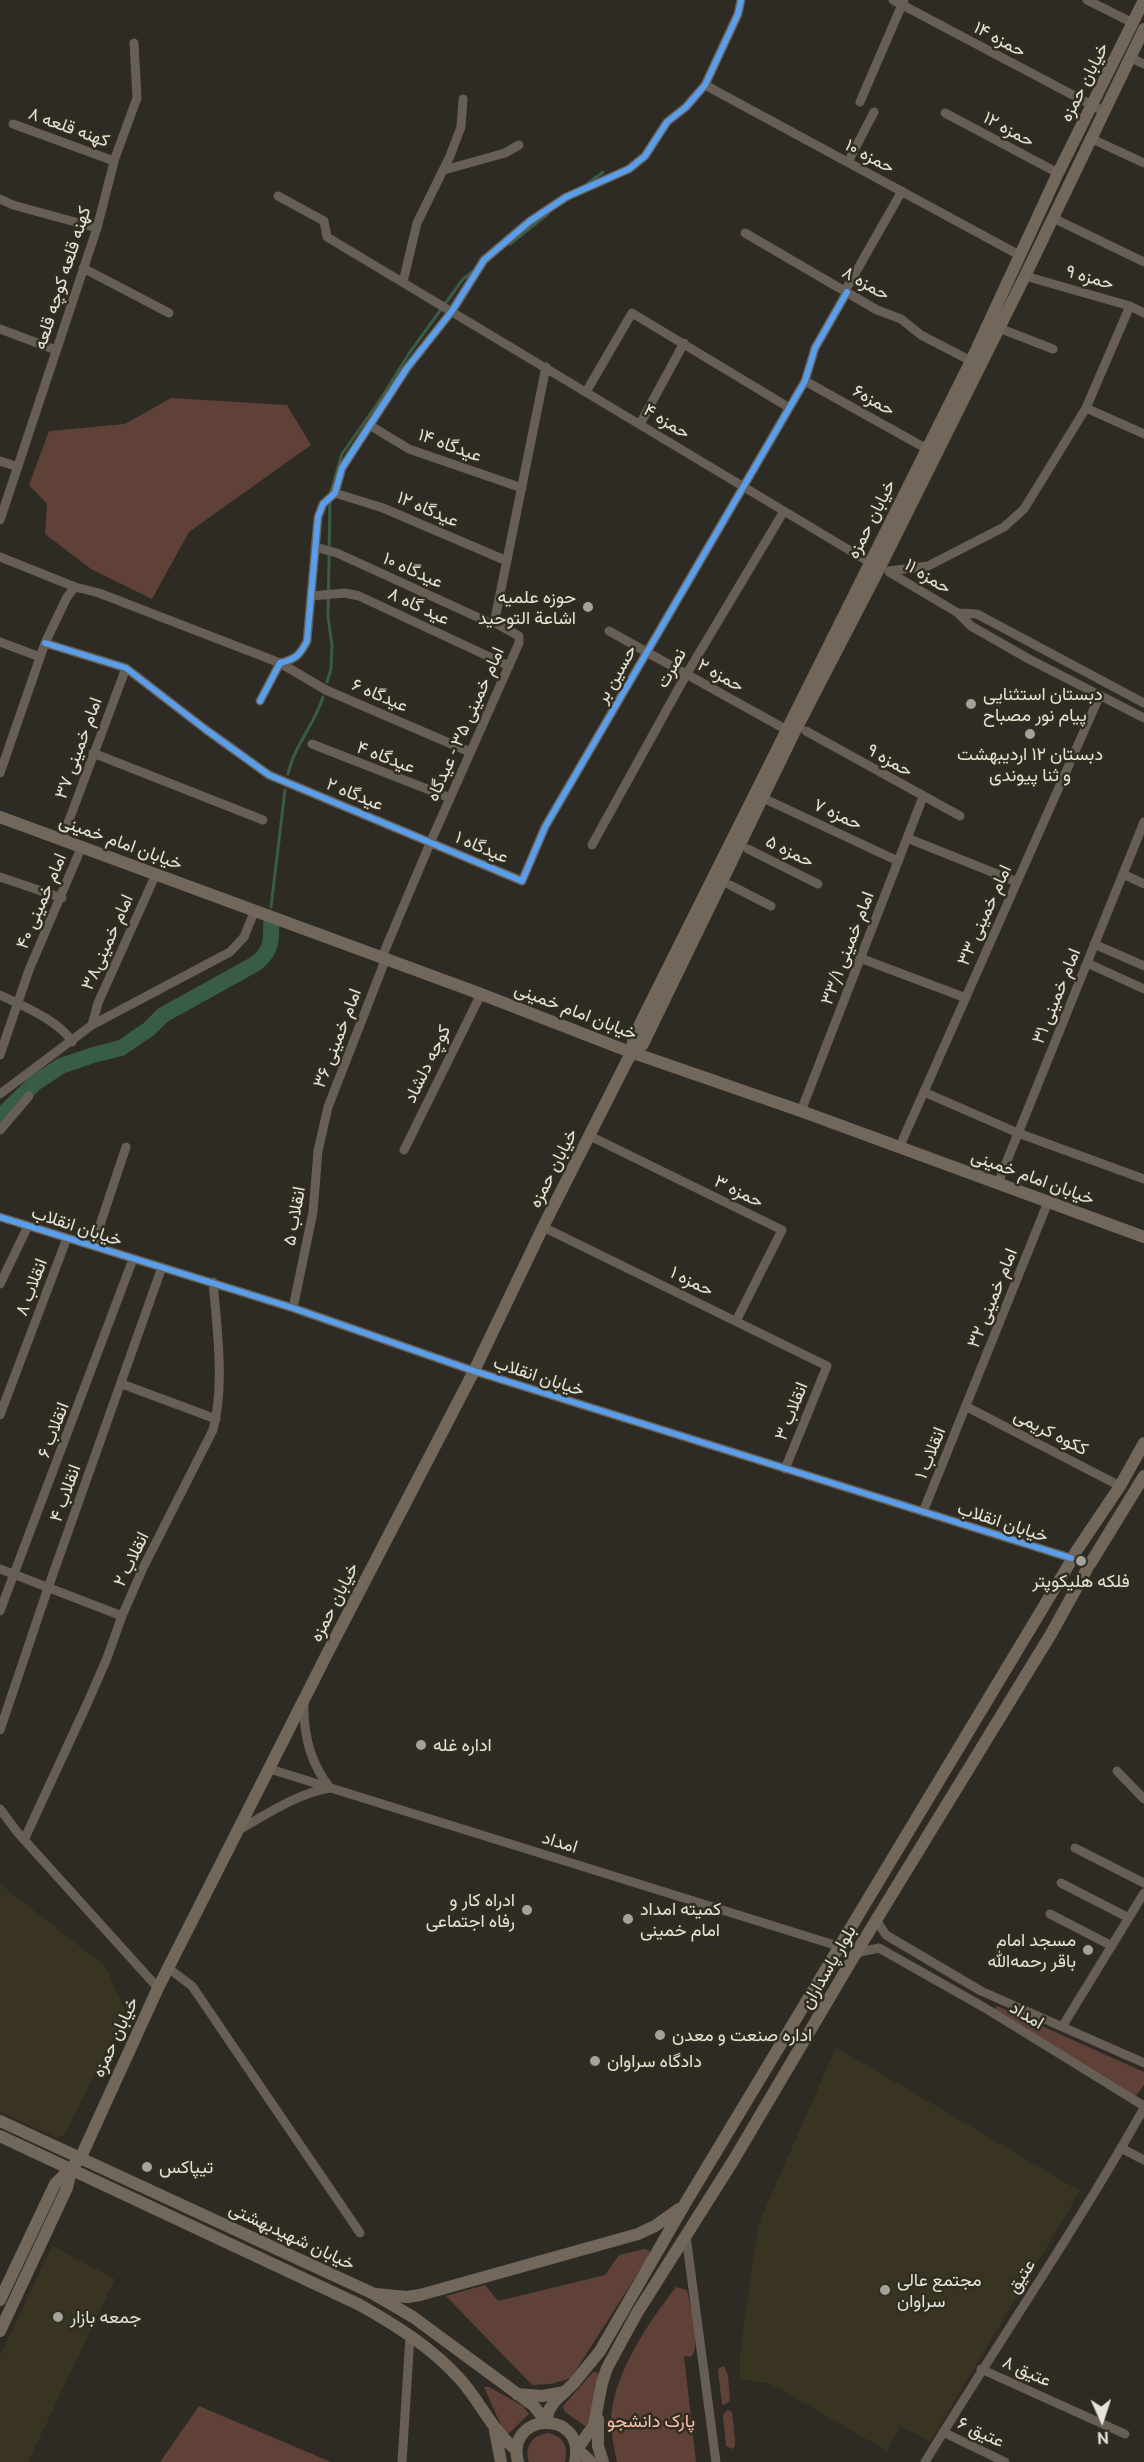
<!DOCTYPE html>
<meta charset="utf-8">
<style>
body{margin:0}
#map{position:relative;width:1144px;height:2462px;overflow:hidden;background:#2d2b24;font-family:Ubuntu,sans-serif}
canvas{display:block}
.north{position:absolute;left:1072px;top:2390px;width:60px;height:60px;-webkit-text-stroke:4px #312e20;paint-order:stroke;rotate:177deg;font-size:16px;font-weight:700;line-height:24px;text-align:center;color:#e4e3da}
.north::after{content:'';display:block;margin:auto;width:21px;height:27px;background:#e4e3da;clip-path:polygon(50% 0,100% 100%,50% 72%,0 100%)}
</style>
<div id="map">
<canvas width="1144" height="2462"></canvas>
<div class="north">N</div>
</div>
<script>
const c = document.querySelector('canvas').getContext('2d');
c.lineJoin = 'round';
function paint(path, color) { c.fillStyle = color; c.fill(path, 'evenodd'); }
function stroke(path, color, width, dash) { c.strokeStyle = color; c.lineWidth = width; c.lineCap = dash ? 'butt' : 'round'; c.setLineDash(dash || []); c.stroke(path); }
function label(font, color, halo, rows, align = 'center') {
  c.font = font + ' Ubuntu,Vazirmatn,sans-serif'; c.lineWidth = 5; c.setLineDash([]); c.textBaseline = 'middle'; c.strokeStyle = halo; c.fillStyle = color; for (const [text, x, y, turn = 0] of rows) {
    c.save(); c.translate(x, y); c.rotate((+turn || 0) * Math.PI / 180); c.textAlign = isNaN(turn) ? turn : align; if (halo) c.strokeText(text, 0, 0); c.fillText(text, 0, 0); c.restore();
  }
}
paint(new Path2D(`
 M0,1884L105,1966L126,2012L64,2136L56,2137L0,2112Z
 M836,2047L1080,2191L930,2442L901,2426L887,2451L771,2384L740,2379V2355L758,2225Z
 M52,2246L115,2279L28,2462H0V2356Z`), '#383421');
paint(new Path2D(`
 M171,398L287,405L311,445L189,532L152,599L91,569L45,534L47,504L29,485L49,431L125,424Z
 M997,2006L1144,2072V2085L1136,2096L994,2010Z
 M644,2249L649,2250L650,2254L571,2378L551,2384L532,2385L446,2296L485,2285L498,2301L605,2275L619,2255Z
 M676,2287L687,2290C690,2306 702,2346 691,2357L684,2356L696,2462H617C614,2448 611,2434 611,2420C612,2376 650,2320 676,2287Z
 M724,2366L728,2376L730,2401L724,2405L722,2404L718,2372L719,2368Z
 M593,2372H597L599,2375L593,2414L587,2425L585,2426L564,2411L563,2406Z
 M484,2387H489L523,2406L529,2414L509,2433L505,2434Z
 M199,2406L331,2462H160Z
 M728,2410L732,2412L735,2441V2446L732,2449L726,2446L723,2415Z
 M548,2433C563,2436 569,2447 565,2462H529C524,2447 532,2435 548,2433Z`), '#5f4138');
stroke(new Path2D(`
 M588,183L603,172
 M510,244L548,214
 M330,495L342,454L382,397L408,355L463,279L474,271
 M327,682L331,669L332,645L328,617L330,501
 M288,774C294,746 315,724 323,697
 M271,907L285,790`), '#385c47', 3);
stroke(new Path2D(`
 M0,1117L35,1083L61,1066L93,1055L121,1048L149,1029L163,1015L255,964C270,953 272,942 271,924`), '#385c47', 16);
stroke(new Path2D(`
 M893,0L1103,111
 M1087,0L1133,23
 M1131,58L1144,64
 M705,85L1021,256
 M860,102L904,0
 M945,113L1058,173
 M13,124L114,161
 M1090,138L1144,163
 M848,162L874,112
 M444,170L505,153L519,145
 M278,196L324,221L327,237L869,562
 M0,199L13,205L97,228
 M1053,218L1144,262
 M745,233L877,310L901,319L921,335L971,361
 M83,268L169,313
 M1025,276L1130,306L1144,313
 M403,282L417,223L450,156L461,127L463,99
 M845,291L902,191
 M0,329L56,350
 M1004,330L1053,349
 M805,381L927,449
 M586,392L632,313L788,407
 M1086,408L1144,434
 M640,424L684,343
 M371,426L409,449L522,488
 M0,461L18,467
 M335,493L383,508L507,561
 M0,520L97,228L115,158L137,98L134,43
 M315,547L337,553L488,622L497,624
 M0,557L75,587L99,593L280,663L326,690L470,752
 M889,571L928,566L1004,527L1024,509L1086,408L1130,306
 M889,572L958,613L971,626L1027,658L1144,718
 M311,596L345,593L359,596L509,666
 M958,613L977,614L1144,703
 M609,631L785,729
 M0,642L40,657
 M45,643L126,668L205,729L269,775L522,881L545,827L805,381L815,348L847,292
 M260,701L280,663C296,659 300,655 307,641L318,517L323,504L335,493L342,468L407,368L452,311L484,260L530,221L566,197L629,169L645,156L667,122L686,107L705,85L738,14L741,0
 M806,731L960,816
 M312,744L450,798
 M93,753L263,820
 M0,773L45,643L67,597L75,587
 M763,798L898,861
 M907,838L1017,882
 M62,839L126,668
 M592,845L686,675L784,511
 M748,849L818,884
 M1123,874L1144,884
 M0,877L62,898
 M730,885L771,906
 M1094,944L1144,966
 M382,957L431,841L519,643V636L497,624L495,619L546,367
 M860,958L966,998
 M1087,963L1144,989
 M0,995C21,1005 60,1021 72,1042
 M92,1025L98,1003L156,874
 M0,1055L29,970L82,846
 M924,1092L1018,1133L1144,1179
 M0,1094L92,1025L230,952L244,937L255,910
 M801,1111L923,797
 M0,1130L29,1096
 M590,1136L782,1230L736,1321
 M899,1148L1100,695
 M404,1150L481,994
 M998,1183L1144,822
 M0,1217L293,1308L474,1371L1071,1558
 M543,1227L827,1366L785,1469
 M93,1246L126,1147
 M0,1284L28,1226
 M293,1308L313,1212L318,1151L328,1107L386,958
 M122,1384L216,1419
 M967,1407L1120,1486
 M0,1415L67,1238
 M923,1512L1048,1202
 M0,1569L122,1616
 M0,1611L133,1259
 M0,1730L48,1588L162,1267
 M270,1769L841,1947
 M1117,1771L1144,1799
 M0,1809L18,1833L158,1988
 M239,1830C267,1814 298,1793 330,1788C310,1763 303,1734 304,1702
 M24,1840L87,1704L107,1658L122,1616L143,1568L213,1430C225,1386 217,1328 213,1282
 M1075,1848L1144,1883
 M1061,1883L1129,1918
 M1050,1914L1112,1946
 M876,1920L886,1935L981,1991L1144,2063
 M856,1953L879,1948L985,2008L1144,2106
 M168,1968L192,1986L360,2233
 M1062,2027L1144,1893
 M1121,2148L1144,2160
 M686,2236L716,2462
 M981,2369L1125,2434
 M943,2432L1005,2462
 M402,2462L410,2336
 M925,2462C997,2344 1076,2229 1144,2108`), '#675f56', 9);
stroke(new Path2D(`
 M0,817L481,994L625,1050L801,1111L1144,1237
 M632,1053L633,1040L642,1020L971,361L1058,173L1144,0
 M1075,1553L1120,1486L1144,1443
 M1090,1564L1144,1476
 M0,2121L372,2293L413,2317L534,2406L546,2422
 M0,2136L358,2304C394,2324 431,2347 459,2378C481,2402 490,2428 516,2450
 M376,2294L407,2297L420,2295L638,2234L655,2226L679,2209
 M0,2300L55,2184L80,2159L158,1988L328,1652L474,1371L543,1227L627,1061L632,1053L643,1044L794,733L880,567L1025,276L1144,29
 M0,2331L67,2188L71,2171
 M517,2394L542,2396L565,2392
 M598,2419V2446L603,2462
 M546,2422L549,2410L554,2402L573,2384L600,2351L686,2202L1071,1561
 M495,2431L501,2462
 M518,2462C505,2411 587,2409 575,2462
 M591,2462L577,2449L594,2425L602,2383L607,2368L637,2313L733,2161L856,1953L1051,1634L1087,1569`), '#72675b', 12);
stroke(new Path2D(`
 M45,643L126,668L205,729L269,775L522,881L545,827L805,381L815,348L847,292
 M260,701L280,663C296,659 300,655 307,641L318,517L323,504L335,493L342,468L407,368L452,311L484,260L530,221L566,197L629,169L645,156L667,122L686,107L705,85L738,14L741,0
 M0,1217L293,1308L474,1371L1071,1558`), '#5a9eea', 6);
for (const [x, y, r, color] of [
 [588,607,6,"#a4a39a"],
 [971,704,6,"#a4a39a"],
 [1030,734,6,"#a4a39a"],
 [1081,1561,6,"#a4a39a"],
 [421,1745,6,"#a4a39a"],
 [527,1910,6,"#a4a39a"],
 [628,1919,6,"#a4a39a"],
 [1088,1950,6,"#a4a39a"],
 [660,2035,6,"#a4a39a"],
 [595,2061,6,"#a4a39a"],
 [147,2167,6,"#a4a39a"],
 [885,2290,6,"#a4a39a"],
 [58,2317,6,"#a4a39a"]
]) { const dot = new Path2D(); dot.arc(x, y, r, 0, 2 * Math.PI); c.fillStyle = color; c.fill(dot); stroke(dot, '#312e20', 2); }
label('18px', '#e4e3da', '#312e20', [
 ["حمزه ۱۴",1000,39,28],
 ["خیابان حمزه",1084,82,-63],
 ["کهنه قلعه ۸",69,127,20],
 ["حمزه ۱۲",1009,129,28],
 ["حمزه ۱۰",870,156,28],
 ["حمزه ۹",1090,277,16],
 ["کهنه قلعه کوچه قلعه",62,278,-72],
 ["حمزه ۸",866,283,29],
 ["حمزه۶",874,400,29],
 ["حمزه ۴",667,421,31],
 ["عیدگاه ۱۴",450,445,20],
 ["عیدگاه ۱۲",428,509,23],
 ["خیابان حمزه",871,519,-63],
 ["عیدگاه ۱۰",413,570,24],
 ["حمزه ۱۱",928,576,31],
 ["عید گاه ۸",419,606,25],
 ["نصرت",671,668,-60],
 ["حسین بر",616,674,-60],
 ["حمزه ۲",721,675,29],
 ["عیدگاه ۶",380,695,23],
 ["امام خمینی ۳۵ - عیدگاه",465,724,-66],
 ["امام خمینی ۳۷",78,748,-70],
 ["عیدگاه ۴",386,757,21],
 ["حمزه ۹",890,760,29],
 ["عیدگاه ۲",355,794,22],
 ["حمزه ۷",838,814,25],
 ["خیابان امام خمینی",121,842,20],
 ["عیدگاه ۱",482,847,23],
 ["حمزه ۵",790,851,26],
 ["امام خمینی ۴۰",41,901,-67],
 ["امام خمینی ۳۳",984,915,-66],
 ["امام خمینی۳۸",107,942,-66],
 ["امام خمینی ۳۳/۱",847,948,-69],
 ["امام خمینی ۳۱",1056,996,-68],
 ["خیابان امام خمینی",576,1011,21],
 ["امام خمینی ۳۶",337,1038,-69],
 ["کوچه دلشاد",427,1064,-64],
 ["خیابان حمزه",553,1168,-63],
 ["خیابان امام خمینی",1033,1177,20],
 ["حمزه ۳",739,1191,26],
 ["انقلاب ۵",294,1216,-80],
 ["خیابان انقلاب",77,1226,18],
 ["حمزه ۱",692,1281,26],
 ["انقلاب ۸",31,1287,-69],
 ["امام خمینی ۳۲",992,1298,-68],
 ["خیابان انقلاب",539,1376,18],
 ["انقلاب ۳",791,1411,-68],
 ["انقلاب ۶",53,1430,-69],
 ["ککوه کریمی",1051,1432,27],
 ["انقلاب ۱",930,1453,-68],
 ["انقلاب ۴",65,1493,-70],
 ["خیابان انقلاب",1003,1522,18],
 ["انقلاب ۲",131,1559,-64],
 ["خیابان حمزه",334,1602,-63],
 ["امداد",560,1842,17],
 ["بلوار پاسداران",828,1967,-60],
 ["امداد",1027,2015,31],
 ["خیابان حمزه",115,2037,-65],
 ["خیابان شهیدبهشتی",292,2236,25],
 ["عتیق",1021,2276,-57],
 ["عتیق ۸",1027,2371,24],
 ["عتیق ۶",981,2432,25]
]);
label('18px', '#e4e3da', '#312e20', [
 ["حوزه علمیه",576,597,"right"],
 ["اشاعة التوحید",576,618,"right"],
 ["دبستان استثنایی",983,694],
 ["پیام نور مصباح",983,715],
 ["دبستان ۱۲ اردیبهشت",1030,754,"center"],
 ["و ثنا پیوندی",1030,775,"center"],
 ["فلکه هلیکوپتر",1081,1581,"center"],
 ["اداره غله",433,1745],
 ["ادراه کار و",515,1900,"right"],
 ["رفاه اجتماعی",515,1921,"right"],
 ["کمیته امداد",640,1909],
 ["امام خمینی",640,1930],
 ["مسجد امام",1076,1940,"right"],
 ["باقر رحمه‌الله",1076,1961,"right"],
 ["اداره صنعت و معدن",672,2035],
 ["دادگاه سراوان",607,2061],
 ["تیپاکس",159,2167],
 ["مجتمع عالی",897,2280],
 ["سراوان",897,2301],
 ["جمعه بازار",70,2317]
], 'left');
label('18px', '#fac1b1', '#312e20', [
 ["پارک دانشجو",651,2421]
]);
</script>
